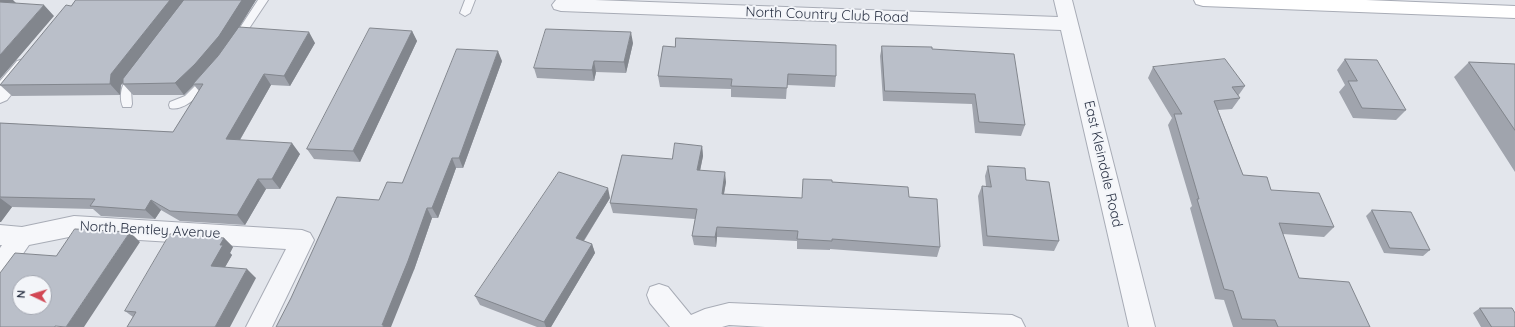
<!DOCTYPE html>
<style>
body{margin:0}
#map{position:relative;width:1515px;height:327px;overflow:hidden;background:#e3e6ec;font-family:Quicksand,sans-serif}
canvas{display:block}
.north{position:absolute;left:12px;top:275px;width:40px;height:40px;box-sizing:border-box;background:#f3f5f9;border:1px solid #a3a7b1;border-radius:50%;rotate:274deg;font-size:11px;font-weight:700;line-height:16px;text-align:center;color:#2a3244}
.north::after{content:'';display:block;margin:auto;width:14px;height:18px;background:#d24754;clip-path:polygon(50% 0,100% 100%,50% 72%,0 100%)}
</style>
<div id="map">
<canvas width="1515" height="327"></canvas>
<div class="north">N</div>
</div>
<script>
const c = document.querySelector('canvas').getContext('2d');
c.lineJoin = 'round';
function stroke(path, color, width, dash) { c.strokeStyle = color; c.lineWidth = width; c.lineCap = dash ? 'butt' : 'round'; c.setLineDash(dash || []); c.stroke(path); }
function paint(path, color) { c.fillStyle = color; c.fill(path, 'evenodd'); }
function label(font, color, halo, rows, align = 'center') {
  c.font = font + ' Quicksand,sans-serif'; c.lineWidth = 4; c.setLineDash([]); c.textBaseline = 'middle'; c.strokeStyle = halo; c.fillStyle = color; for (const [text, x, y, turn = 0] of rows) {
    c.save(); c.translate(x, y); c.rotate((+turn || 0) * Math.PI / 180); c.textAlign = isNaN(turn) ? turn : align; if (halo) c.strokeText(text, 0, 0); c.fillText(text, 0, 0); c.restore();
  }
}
const lane = new Path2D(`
 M258,0H268L240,42H234L232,40Z
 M465,0H475L470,13L465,16L460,13Z
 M135,73L139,74L140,77L131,90L132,104L131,107H123C118,96 122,77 135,73Z
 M208,76L212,77L213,80L212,83C202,92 185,112 170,108L169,105L170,102L185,96L204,77Z`);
const street = new Path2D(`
 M556,0H595L1058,17L1054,0H1072L1155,327H1129L1061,30L561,11L554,9L552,5Z
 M24,59L31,61L34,66L7,100L0,103V81L17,61Z
 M74,216L302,230L310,233L314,240L272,327H246L286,249L74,236L29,245L9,274L0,277V248L2,245H0V225L22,227Z
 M659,284L668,287L691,315L705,309L729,303L1012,315L1021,319L1025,327H765L729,325L722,327H670L650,303L647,295L650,287Z`);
const secondary = new Path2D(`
 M1194,0H1366L1515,6V18L1203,6L1196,4Z`);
stroke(lane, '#a8acb6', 2);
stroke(street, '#a8acb6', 2);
stroke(secondary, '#a8acb6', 2);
paint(lane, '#f6f7fa');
paint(street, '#f6f7fa');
paint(secondary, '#fff');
paint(new Path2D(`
 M76,0H256L239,27L315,43L290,86L271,85L240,140L300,154L280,189H266L245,225L180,221L161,210L155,219L101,216L93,209L12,207L0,222V123L173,132L199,91L194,85L184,95H133L123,84V83L121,85L120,95L12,96L0,85Z
 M412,31L417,41L360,162L314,159L307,149Z
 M633,43L626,73L596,72L594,81L537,78L534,68Z
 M663,46L836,76L835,87L787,85L786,99L731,97V89L660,87L658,76Z
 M882,46L932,49L1025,125L1021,136L975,133L972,104L883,101L880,56Z
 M1345,59L1406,110L1396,120L1353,118L1339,92L1345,85L1337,70Z
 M502,61L463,168H456L438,218H432L414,270L379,200L402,183Z
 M1469,62L1515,64V172L1454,77Z
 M1153,67L1245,86L1238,96L1240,98L1232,109L1218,110L1243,175L1271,190L1334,227L1324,237L1283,234L1299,278L1370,327H1233L1224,300L1215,299L1190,208L1192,206L1168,125L1172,118L1148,78Z
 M702,146L703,156L700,171L726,182L724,194L802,198L832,182L909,197L940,247L937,257L830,249V250L797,249V241L717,237L716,247L694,245L692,236L695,219L613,213L610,203L672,159Z
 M988,166L1026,180L1059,241L1054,251L983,246L978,196L982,186H986L985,176Z
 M610,198L584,241L592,244L595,253L551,327H537L480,305L475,296Z
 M1372,210L1430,250L1423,256L1384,253L1366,216Z
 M224,238L233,247L230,253L232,255L225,267L256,278L133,317L125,311Z
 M1480,308L1515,327H1481L1473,313Z`), '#a0a4ad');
paint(new Path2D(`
 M0,0H13L17,4H0Z
 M170,0H187L121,85L120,95L110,84L111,74Z
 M242,0H256L227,47L193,84L194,85L184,95L175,83Z
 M44,5L54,16L0,79V55Z
 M412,31L417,41L360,162L353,151Z
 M309,32L315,43L290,86L284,76Z
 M631,32L633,43L626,73L624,62Z
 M498,51L502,61L463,168L459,158Z
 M594,61L596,72L594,81L592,70Z
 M264,74L271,85L234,150L226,139Z
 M292,143L300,154L280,189L272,179Z
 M702,146L703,156L698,180L697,170Z
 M452,158L456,168L438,218L432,208Z
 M725,172L726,182L722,204V194Z
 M258,179L266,189L245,225L237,215Z
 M608,188L610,198L579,248L576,238Z
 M0,198L12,207L1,222H0Z
 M151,200L161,210L155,219L145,210Z
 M427,208L432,218L414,270L391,327H383L382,325Z
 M717,227V237L716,247L715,237Z
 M130,232L140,242L84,327H66Z
 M224,238L233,247L230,253L232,255L220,276L211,266L220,245Z
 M592,244L595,253L551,327H546L544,322Z
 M247,269L256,278L230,327H215Z`), '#82868d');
const building = new Path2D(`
 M76,0H170L111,74L110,84L0,85L66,5L71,6Z
 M184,0H242L219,36L195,64L175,83L123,84V79Z
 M0,2L44,5L0,55Z
 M239,27L309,32L284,76L264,74L226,139L292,143L272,179H258L237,215L170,211L151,200L145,210L90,206L95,199L0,197V123L173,132L203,84H193L218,56Z
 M370,28L412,31L353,151L307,149Z
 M546,29L631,32L624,62L594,61L592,70L534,68Z
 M676,38L836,45V76L788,74L787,88L731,86L732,79L658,76L663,46L675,47Z
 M882,46L932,47V49L1014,54L1025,125L979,122L975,94L885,91Z
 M457,49L498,51L459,158H452L432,208H427L408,261L382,325H384L383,327H276L291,298L337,197L379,200L387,182L402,183Z
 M1225,59L1245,86L1232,87L1240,98L1214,101L1243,175L1267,177L1271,190L1319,193L1334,227L1279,223L1299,278L1349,282L1370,327H1278L1275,320L1242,319L1233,291L1224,289L1197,199H1199L1174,114H1182L1153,67Z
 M1345,59L1377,60L1406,110L1362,108L1348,81H1357Z
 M1469,62L1515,64V130Z
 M675,143L702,146L697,170L725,172L722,194L802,198L803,179L832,180V182L908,187L909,197L937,199L940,247L832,239V241L797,239L798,231L717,227L715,237L692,236L697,209L610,203L622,155L672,159Z
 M988,166L1025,168L1026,180L1049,182L1059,241L987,236L982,186L991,187Z
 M559,172L608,188L576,238L592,244L544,322L475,296Z
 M1372,210L1411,212L1430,250L1390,248Z
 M75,229L130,232L66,327L55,326V327H0V273L15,253L56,256ZM20,283H44V307H20Z
 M170,234L224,238L220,245H223L211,266L247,269L215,327H127L136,312L125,311Z
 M1480,308H1512L1515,313V327H1492Z`);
paint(building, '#babfc9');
stroke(building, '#82868d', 1);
label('14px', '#2a3244', '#f3f5f9', [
 ["North Country Club Road",827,15,2],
 ["East Kleindale Road",1103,164,77],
 ["North Bentley Avenue",150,230,3]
]);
</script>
